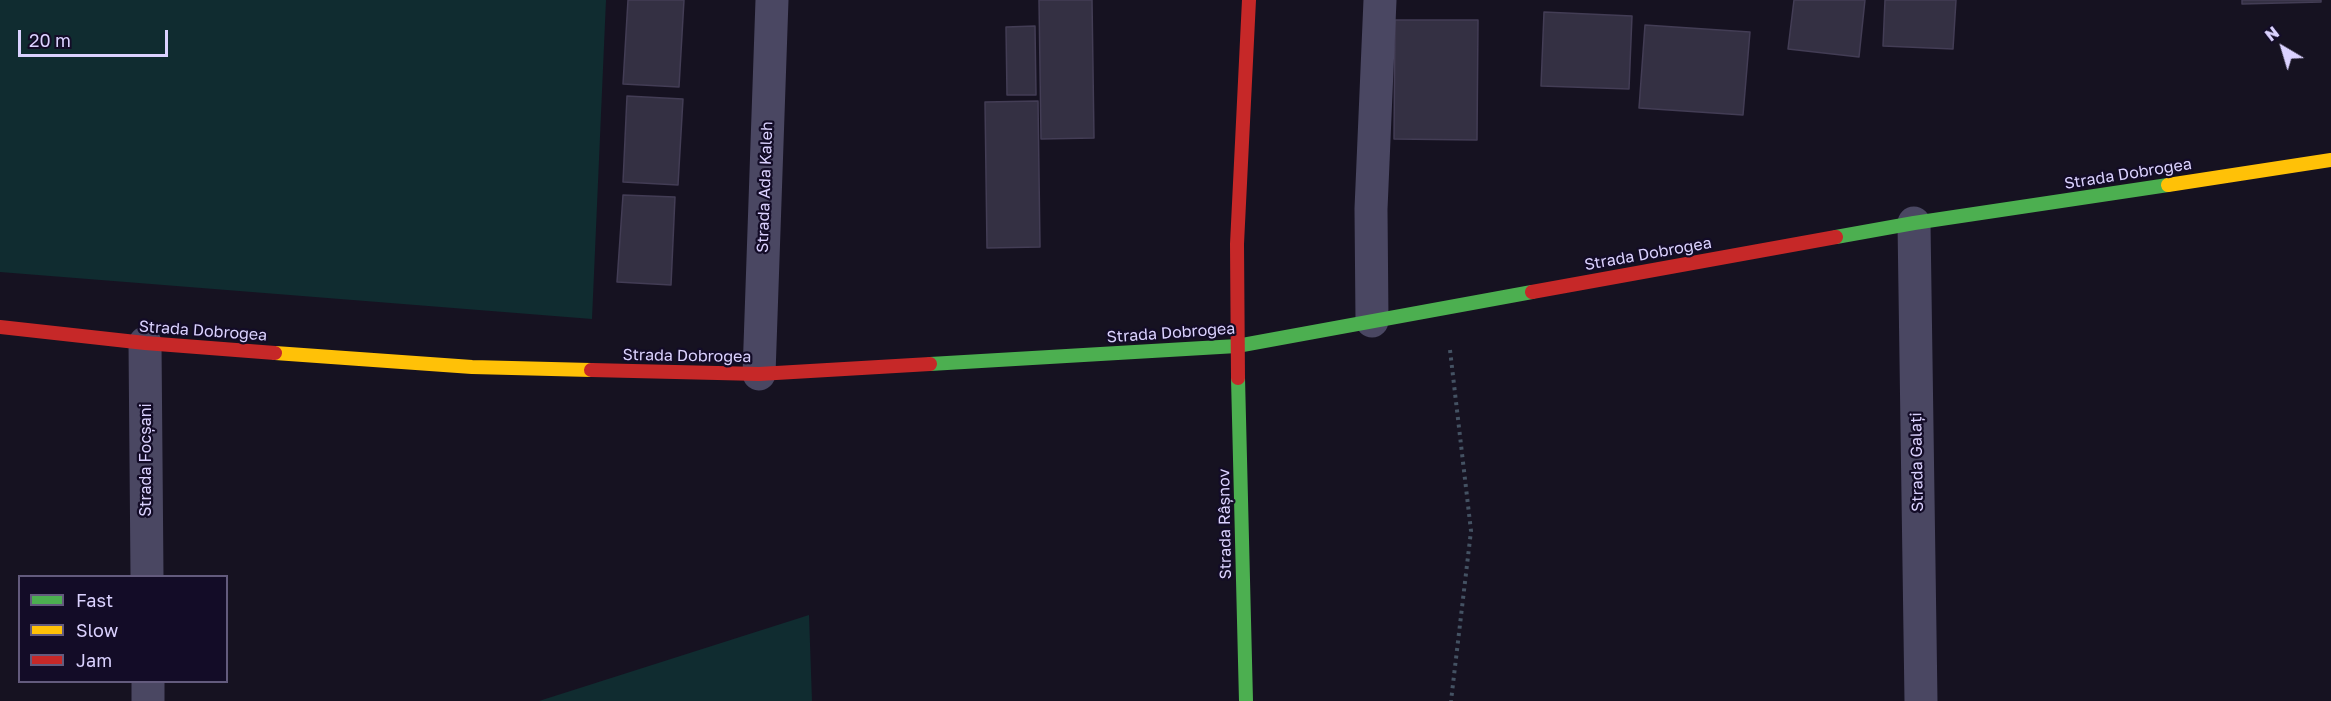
<!DOCTYPE html>
<meta charset="utf-8">
<style>
body{margin:0}
#map{position:relative;width:2331px;height:701px;overflow:hidden;background:#161221;font-family:"Golos Text",sans-serif}
canvas{display:block}
.legend{position:absolute;left:18px;top:575px;width:210px;height:108px;box-sizing:border-box;background:#130c27;border:2px solid #635b7d;margin:0;padding:8px 10px;list-style:none;font-size:18px;color:#dbd2ff}
.legend li{display:flex;align-items:center;gap:12px;height:30px}
.legend b{width:30px;border:2px solid #635b7d}
.north{position:absolute;left:2253px;top:18px;width:60px;height:60px;-webkit-text-stroke:4px #130c27;paint-order:stroke;rotate:322deg;font-size:16px;font-weight:700;line-height:24px;text-align:center;color:#dbd2ff}
.north::after{content:'';display:block;margin:auto;width:21px;height:27px;background:#dbd2ff;clip-path:polygon(50% 0,100% 100%,50% 72%,0 100%)}
.scale{position:absolute;left:18px;top:30px;width:150px;height:27px;box-sizing:border-box;border:3px solid #dbd2ff;border-top:0;padding-left:8px;font-size:18px;line-height:21px;white-space:nowrap;color:#dbd2ff;-webkit-text-stroke:4px #130c27;paint-order:stroke}
</style>
<div id="map">
<canvas width="2331" height="701"></canvas>
<ul class="legend">
<li><b style="height:8px;background:#4caf50"></b>Fast</li>
<li><b style="height:8px;background:#ffc107"></b>Slow</li>
<li><b style="height:8px;background:#c62828"></b>Jam</li>
</ul>
<div class="north">N</div>
<div class="scale">20 m</div>
</div>
<script>
const c = document.querySelector('canvas').getContext('2d');
c.lineJoin = 'round';
function paint(path, color) { c.fillStyle = color; c.fill(path, 'evenodd'); }
function stroke(path, color, width, dash) { c.strokeStyle = color; c.lineWidth = width; c.lineCap = dash ? 'butt' : 'round'; c.setLineDash(dash || []); c.stroke(path); }
function label(font, color, halo, rows, align = 'center') {
  c.font = font + ' "Golos Text",sans-serif'; c.lineWidth = 4.5; c.setLineDash([]); c.textBaseline = 'middle'; c.strokeStyle = halo; c.fillStyle = color; for (const [text, x, y, turn = 0] of rows) {
    c.save(); c.translate(x, y); c.rotate((+turn || 0) * Math.PI / 180); c.textAlign = isNaN(turn) ? turn : align; if (halo) c.strokeText(text, 0, 0); c.fillText(text, 0, 0); c.restore();
  }
}
paint(new Path2D(`
 M0,0H606L592,319L0,272Z
 M809,615L812,701H539Z`), '#102c30');
const building = new Path2D(`
 M628,0H684L679,87L623,84Z
 M1039,0H1092L1094,138L1041,139Z
 M1794,0H1865L1859,57L1788,49Z
 M1885,0H1956L1953,49L1883,46Z
 M2242,0H2321V2L2242,4Z
 M1544,12L1632,16L1629,89L1541,86Z
 M1395,20H1478L1477,140L1394,139Z
 M1645,25L1750,32L1743,115L1639,108Z
 M1035,26L1036,95H1007L1006,27Z
 M627,96L683,99L678,185L623,182Z
 M1038,101L1040,247L987,248L985,102Z
 M623,195L675,197L671,285L617,282Z`);
paint(building, '#343043');
stroke(building, '#433d55', 1.5);
stroke(new Path2D(`
 M1450,350L1471,531L1451,701`), '#445263', 4, [3, 4.5]);
stroke(new Path2D(`
 M1914,223L1921,701
 M1372,321L1371,209L1380,0
 M145,343L147,576
 M759,374L772,0
 M148,682V701`), '#4a4762', 33);
stroke(new Path2D(`
 M1836,237L1914,223L2168,185
 M930,364L1237,346L1532,292
 M1238,378L1246,701`), '#4caf50', 14);
stroke(new Path2D(`
 M2168,185L2331,160
 M275,353L472,367L591,370`), '#ffc107', 14);
stroke(new Path2D(`
 M1532,292L1836,237
 M0,327L145,343L275,353
 M591,370L759,374L930,364
 M1238,378L1237,244L1249,0`), '#c62828', 14);
label('16px', '#dbd2ff', '#130c27', [
 ["Strada Dobrogea",2128,174,-9],
 ["Strada Ada Kaleh",765,187,-88],
 ["Strada Dobrogea",1648,254,-10],
 ["Strada Dobrogea",203,331,4],
 ["Strada Dobrogea",1171,333,-4],
 ["Strada Dobrogea",687,356,1],
 ["Strada Focșani",146,460,-90],
 ["Strada Galați",1917,462,-91],
 ["Strada Râșnov",1225,524,-91]
]);
</script>
